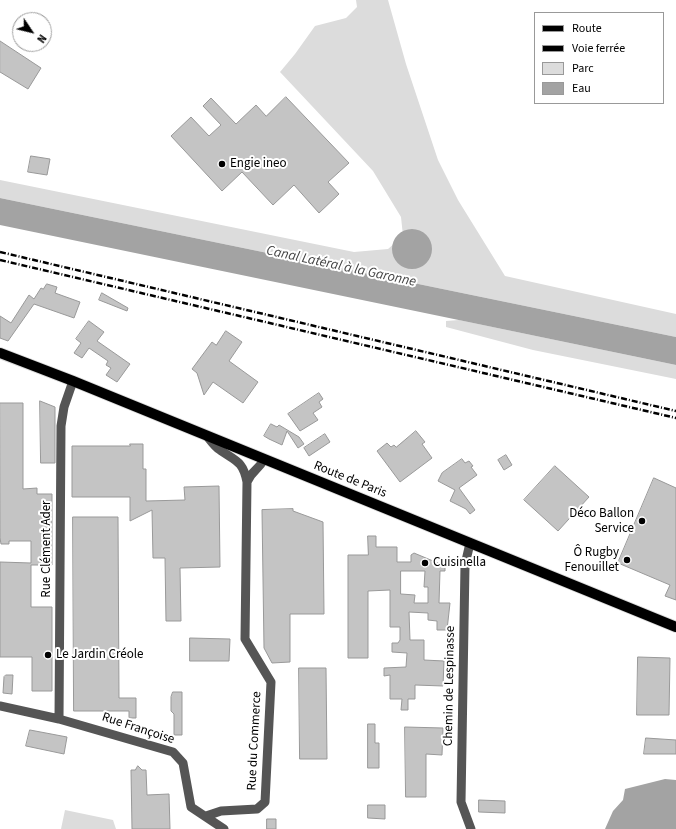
<!DOCTYPE html>
<meta charset="utf-8">
<style>
body{margin:0}
#map{position:relative;width:676px;height:829px;overflow:hidden;background:#fff;font-family:"Source Sans 3",sans-serif}
canvas{display:block}
.legend{position:absolute;left:534px;top:12px;width:130px;height:92px;box-sizing:border-box;background:#fff;border:1px solid #999;margin:0;padding:5px 7px;list-style:none;font-size:12px;color:#000}
.legend li{display:flex;align-items:center;gap:8px;height:20px}
.legend b{width:20px;border:1px solid #999}
.north{position:absolute;left:12px;top:12px;width:40px;height:40px;box-sizing:border-box;background:#fff;border:1px solid #999;border-radius:50%;rotate:125deg;font-size:11px;font-weight:700;line-height:16px;text-align:center;color:#000}
.north::after{content:'';display:block;margin:auto;width:14px;height:18px;background:#000;clip-path:polygon(50% 0,100% 100%,50% 72%,0 100%)}
</style>
<div id="map">
<canvas width="676" height="829"></canvas>
<ul class="legend">
<li><b style="height:5px;background:#000"></b>Route</li>
<li><b style="height:5px;background:#000"></b>Voie ferrée</li>
<li><b style="height:11px;background:#dcdcdc"></b>Parc</li>
<li><b style="height:11px;background:#a3a3a3"></b>Eau</li>
</ul>
<div class="north">N</div>
</div>
<script>
const c = document.querySelector('canvas').getContext('2d');
c.lineJoin = 'round';
function paint(path, color) { c.fillStyle = color; c.fill(path, 'evenodd'); }
function stroke(path, color, width, dash) { c.strokeStyle = color; c.lineWidth = width; c.lineCap = dash ? 'butt' : 'round'; c.setLineDash(dash || []); c.stroke(path); }
function label(font, color, halo, rows, align = 'center') {
  c.font = font + ' "Source Sans 3",sans-serif'; c.lineWidth = 4; c.setLineDash([]); c.textBaseline = 'middle'; c.strokeStyle = halo; c.fillStyle = color; for (const [text, x, y, turn = 0] of rows) {
    c.save(); c.translate(x, y); c.rotate((+turn || 0) * Math.PI / 180); c.textAlign = isNaN(turn) ? turn : align; if (halo) c.strokeText(text, 0, 0); c.fillText(text, 0, 0); c.restore();
  }
}
paint(new Path2D(`
 M356,0H388L406,64L438,160L458,200L505,276L676,314V337L0,198V180L354,252L388,249L403,236L401,217L373,171L280,72L295,54L315,26L346,18L357,7Z
 M459,320L676,365V379L533,350L446,327V321Z
 M65,810L113,820L116,829H61Z`), '#dcdcdc');
paint(new Path2D(`
 M0,198L676,337V365L0,225Z
 M392 249a20 20 0 1 1 40 0a20 20 0 1 1-40 0Z
 M665,779L676,780V829H605L613,811L623,800L625,789Z`), '#a3a3a3');
const building = new Path2D(`
 M0,41L41,68L28,89L0,72Z
 M286,97L349,163L328,182L339,194L319,213L294,185L273,205L242,172L222,191L171,136L191,117L209,136L221,125L203,106L211,98L236,124L256,105L266,116Z
 M31,156L50,159L47,175L28,172Z
 M47,284L57,287L55,293L80,302L74,318L34,304L8,341L0,338V316L11,323L29,295L34,299L41,288L43,289Z
 M102,293L128,308L127,311L99,300Z
 M89,321L104,332L97,341L130,364L117,382L106,375L111,368L106,365L108,361L89,348L82,358L74,353L81,343L76,339Z
 M226,331L242,342L229,361L258,382L243,403L213,382L204,395L197,373L192,369L212,342L216,345Z
 M319,393L323,399L319,402L322,407L313,413L318,420L300,431L288,414Z
 M40,401L55,407V463H41Z
 M0,403H23V489L37,488V494H52V565H31V607H52V691H32V657H0V562L31,563V541H9V544H1L0,538Z
 M271,424L277,427L279,425L299,437L304,444L298,448L287,431L282,445L269,439L264,436Z
 M416,431L425,442L422,444L432,458L400,482L377,451L387,443L391,447L394,445L396,447Z
 M325,434L330,442L309,456L304,448Z
 M130,444H143V469H146V501L185,500L184,487L219,486L220,567L180,568L181,621H166L165,558H153L152,510L130,521V497H72V446H130Z
 M506,455L512,465L504,470L498,460Z
 M462,459L465,463L469,461L473,466L471,467L477,475L459,488L475,510L470,514L466,509L450,501L455,490L438,481L442,473Z
 M555,466L589,497L558,531L524,500Z
 M654,478L676,488V600L665,596L670,585L618,563Z
 M293,509V511L323,522L324,614H290V662L272,663L264,648L262,510Z
 M73,517H118L119,698H136V718H129V711H74Z
 M368,536H376V547H397V562H411V555L414,553L445,566V571H440L439,603H450L447,630H437V621L428,620V613L409,612L410,640H424V660L444,661L443,686L415,685V699H408V710H401L402,699H390V675L384,676V668L406,667L407,653L392,652V643H398L400,640V627H390V590L368,591V658H348V555H368ZM401,571H425L424,587H428V603H414L415,595L401,594Z
 M190,638L230,639L229,661H190Z
 M638,657L670,658L669,715H637Z
 M299,668H326L327,759H300Z
 M6,675H13L12,694L3,693L4,677Z
 M173,692H182V735H174V714L171,711V697Z
 M368,724H375V743H379V768H368Z
 M405,727L443,728L442,755L426,754V797H406Z
 M30,730L67,737L64,754L26,746Z
 M646,738L676,740V754H644Z
 M138,766L142,770H146L147,795L169,794L170,829H132L131,770H135Z
 M479,800L505,801V813L479,812Z
 M368,805H385V819L368,818Z
 M267,819H276V829H267Z`);
paint(building, '#c4c4c4');
stroke(building, '#999', 1);
const major = new Path2D(`
 M0,353L73,381L676,627`);
stroke(major, '#dbdbdb', 12);
stroke(new Path2D(`
 M207,436C211,441 215,447 220,450C236,461 243,461 247,482C252,470 259,470 264,459
 M470,543L465,565L461,802L471,829
 M0,706L59,719L173,752L183,763L191,807L224,829
 M59,719L61,426L64,407L73,381
 M206,816L221,811L257,809L265,802L271,682L245,639L247,482`), '#555', 9);
stroke(major, '#000', 10);
stroke(new Path2D(`
 M0,252L676,411
 M0,260L676,418`), '#000', 2.5, [6, 2, 1, 2]);
for (const [x, y, r, color] of [
 [222,164,4,"#000"],
 [642,521,4,"#000"],
 [627,560,4,"#000"],
 [425,563,4,"#000"],
 [48,655,4,"#000"]
]) { const dot = new Path2D(); dot.arc(x, y, r, 0, 2 * Math.PI); c.fillStyle = color; c.fill(dot); stroke(dot, '#fff', 1.5); }
label('13px', '#000', '#fff', [
 ["Engie ineo",230,164],
 ["Déco Ballon",634,514,"right"],
 ["Service",634,529,"right"],
 ["Ô Rugby",619,553,"right"],
 ["Fenouillet",619,568,"right"],
 ["Cuisinella",433,563],
 ["Le Jardin Créole",56,655]
], 'left');
label('13px', '#000', '#fff', [
 ["Route de Paris",350,480,22],
 ["Rue Clément Ader",47,549,-90],
 ["Chemin de Lespinasse",450,686,-89],
 ["Rue Françoise",138,729,18],
 ["Rue du Commerce",255,741,-87]
]);
label('italic 14px', '#444', '#fff', [
 ["Canal Latéral à la Garonne",341,267,12]
]);
</script>
